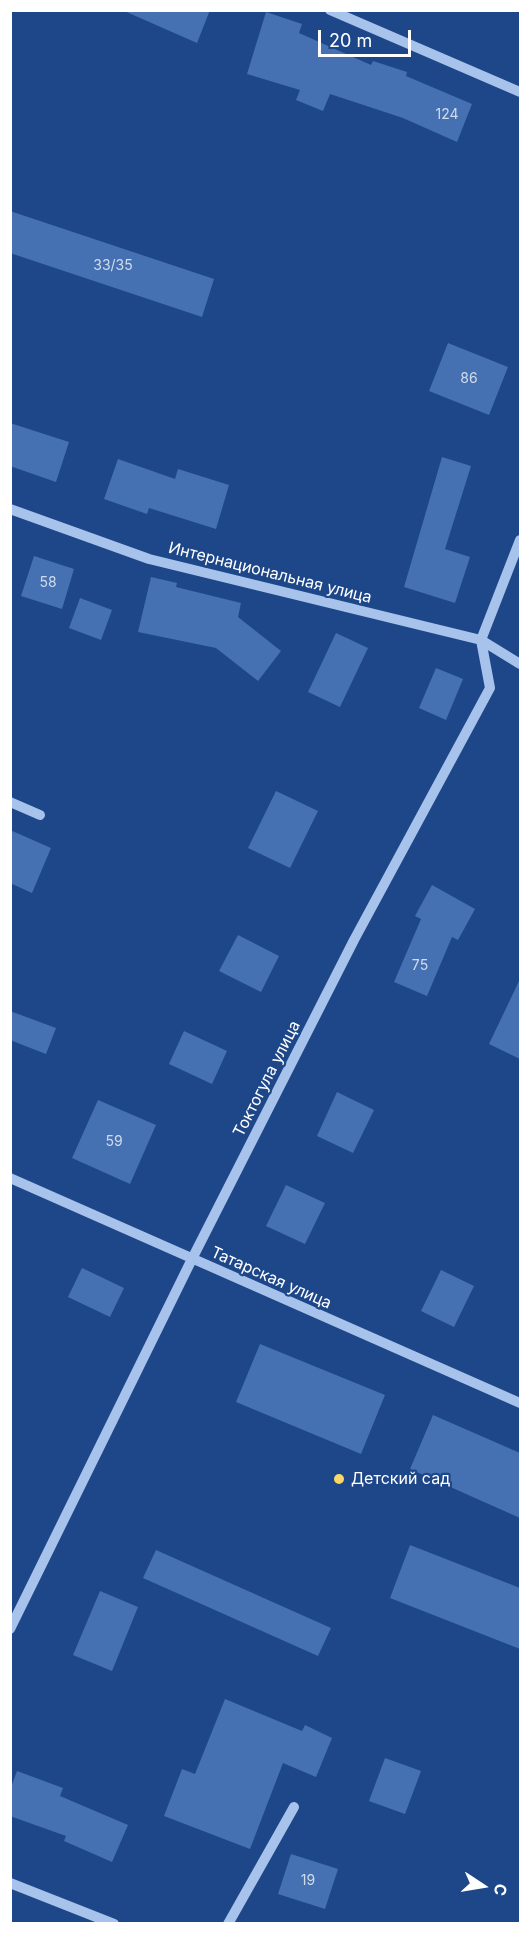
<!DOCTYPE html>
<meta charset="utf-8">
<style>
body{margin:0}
#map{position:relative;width:531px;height:1934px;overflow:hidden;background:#1d4789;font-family:Inter,sans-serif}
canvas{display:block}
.frame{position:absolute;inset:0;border:12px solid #fff;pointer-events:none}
.north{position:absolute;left:453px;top:1856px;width:60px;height:60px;-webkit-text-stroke:4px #1d4789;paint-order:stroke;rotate:102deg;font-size:16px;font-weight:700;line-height:24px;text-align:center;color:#fff}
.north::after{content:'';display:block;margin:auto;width:21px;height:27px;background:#fff;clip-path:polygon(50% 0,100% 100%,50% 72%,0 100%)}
.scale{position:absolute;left:318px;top:30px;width:93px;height:27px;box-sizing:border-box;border:3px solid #fff;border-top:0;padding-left:8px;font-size:18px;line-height:21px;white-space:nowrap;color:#fff;-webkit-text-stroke:4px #1d4789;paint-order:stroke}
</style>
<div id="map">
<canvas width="531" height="1934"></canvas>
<div class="frame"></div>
<div class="north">С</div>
<div class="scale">20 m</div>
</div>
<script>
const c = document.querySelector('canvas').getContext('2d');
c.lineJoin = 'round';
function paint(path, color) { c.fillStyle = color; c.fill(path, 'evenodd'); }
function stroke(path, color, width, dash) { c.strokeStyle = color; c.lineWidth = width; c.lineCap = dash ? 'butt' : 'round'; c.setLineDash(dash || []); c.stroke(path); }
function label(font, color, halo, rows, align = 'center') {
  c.font = font + ' Inter,sans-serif'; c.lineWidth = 4.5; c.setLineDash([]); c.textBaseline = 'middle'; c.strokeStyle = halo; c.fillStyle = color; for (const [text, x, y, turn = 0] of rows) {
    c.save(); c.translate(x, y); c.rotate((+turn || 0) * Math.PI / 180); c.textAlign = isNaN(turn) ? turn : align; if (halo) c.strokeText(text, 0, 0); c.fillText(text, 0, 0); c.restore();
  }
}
paint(new Path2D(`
 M122,10H210L197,43Z
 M266,12L302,24L299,33L371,65L373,61L407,72L406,76L472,104L457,142L403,118L330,94L323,111L296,100L300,90L247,74Z
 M10,211L214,279L202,317L10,253Z
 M448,343L508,367L489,415L429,391Z
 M10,423L69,442L56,482L10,466Z
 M442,457L471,466L445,549L470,557L455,603L404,587Z
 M118,459L175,479L178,469L229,485L216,529L149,508L147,514L104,499Z
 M34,556L74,569L62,609L21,596Z
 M151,577L177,583L176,587L241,603L238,617L281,651L258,681L216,648L138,632Z
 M80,598L112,610L101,640L69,628Z
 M336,633L368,648L340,707L308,692Z
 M436,668L463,679L446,720L419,708Z
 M276,791L318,811L290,868L248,848Z
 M10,830L51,848L32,893L10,883Z
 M432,885L475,909L458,940L452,937L427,996L394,982L421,919L415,916Z
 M238,935L279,956L261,992L219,971Z
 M520,979V1059L489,1044Z
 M10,1011L56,1028L46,1054L10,1040Z
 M184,1031L227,1051L212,1084L169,1064Z
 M337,1092L374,1110L353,1153L317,1136Z
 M98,1100L156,1125L130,1184L72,1158Z
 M286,1185L325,1203L305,1244L266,1226Z
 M82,1268L124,1288L110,1317L68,1297Z
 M441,1270L474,1286L454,1327L421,1311Z
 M260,1344L385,1395L361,1454L236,1402Z
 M433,1415L520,1453V1518L410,1469Z
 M410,1545L520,1588V1649L390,1598Z
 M156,1550L331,1628L318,1656L143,1578Z
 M100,1591L138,1607L112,1671L73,1655Z
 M225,1699L302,1731L305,1725L332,1738L316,1777L283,1763L250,1849L164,1816L182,1769L195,1774Z
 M385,1758L421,1771L405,1814L369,1801Z
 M17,1771L63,1788L60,1796L128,1825L112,1862L64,1841L66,1836L10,1816V1790Z
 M291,1854L338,1869L325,1909L278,1894Z`), '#4571b2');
stroke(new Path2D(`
 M330,10L520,92
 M10,509L149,559L481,640L520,664
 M10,802L40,815
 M10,1178L520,1403
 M10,1629L192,1259L354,940L490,688L481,640L520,540
 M10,1883L114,1924
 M228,1924L294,1807`), '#a7c3ec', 10);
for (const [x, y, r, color] of [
 [339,1479,6,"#fbd766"]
]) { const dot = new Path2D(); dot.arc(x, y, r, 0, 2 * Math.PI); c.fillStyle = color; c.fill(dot); stroke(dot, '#1d4789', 2); }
label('14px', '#d0dcec', null, [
 ["124",447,115],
 ["33/35",113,266],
 ["86",469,379],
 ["58",48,583],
 ["75",420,966],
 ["59",114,1142],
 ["19",308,1881]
]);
label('16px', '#fff', '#1d4789', [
 ["Интернациональная улица",270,573,14],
 ["Токтогула улица",267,1079,-63],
 ["Татарская улица",271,1278,24]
]);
label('16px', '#fff', '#1d4789', [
 ["Детский сад",351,1479]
], 'left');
</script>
